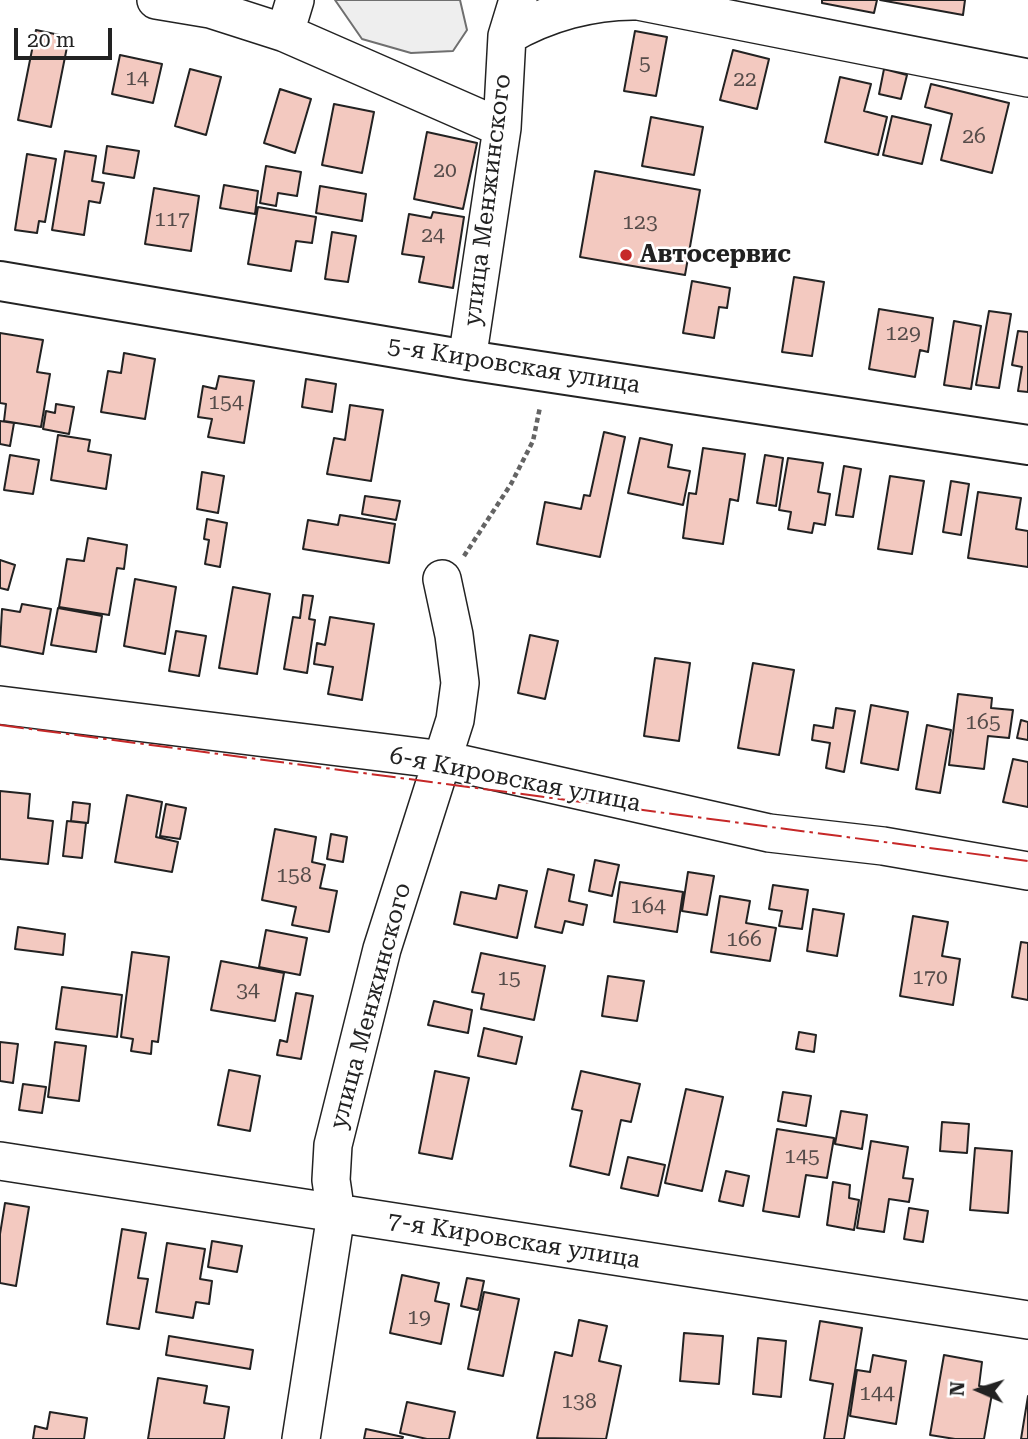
<!DOCTYPE html>
<meta charset="utf-8">
<style>
body{margin:0}
#map{position:relative;width:1028px;height:1439px;overflow:hidden;background:#fff;font-family:"Roboto Serif",serif}
canvas{display:block}
.north{position:absolute;left:944px;top:1355px;width:70px;height:70px;-webkit-text-stroke:5px #fff;paint-order:stroke;rotate:273deg;font-size:19px;font-weight:700;line-height:28px;text-align:center;color:#222}
.north::after{content:'';display:block;margin:auto;width:24px;height:32px;background:#222;clip-path:polygon(50% 0,100% 100%,50% 72%,0 100%)}
.scale{position:absolute;left:14px;top:28px;width:98px;height:32px;box-sizing:border-box;border:4px solid #222;border-top:0;padding-left:9px;font-size:21px;line-height:24px;white-space:nowrap;color:#222;-webkit-text-stroke:5px #fff;paint-order:stroke}
</style>
<div id="map">
<canvas width="1028" height="1439"></canvas>
<div class="north">N</div>
<div class="scale">20 m</div>
</div>
<script>
const c = document.querySelector('canvas').getContext('2d');
c.lineJoin = 'round';
function paint(path, color) { c.fillStyle = color; c.fill(path, 'evenodd'); }
function stroke(path, color, width, dash) { c.strokeStyle = color; c.lineWidth = width; c.lineCap = dash ? 'butt' : 'round'; c.setLineDash(dash || []); c.stroke(path); }
function label(font, color, halo, rows, align = 'center') {
  c.font = font + ' "Roboto Serif",serif'; c.lineWidth = 5; c.setLineDash([]); c.textBaseline = 'middle'; c.strokeStyle = halo; c.fillStyle = color; for (const [text, x, y, turn = 0] of rows) {
    c.save(); c.translate(x, y); c.rotate((+turn || 0) * Math.PI / 180); c.textAlign = isNaN(turn) ? turn : align; if (halo) c.strokeText(text, 0, 0); c.fillText(text, 0, 0); c.restore();
  }
}
const green = new Path2D(`
 M335,0H460L467,30L453,51L411,53L362,39Z`);
paint(green, '#eee');
stroke(green, '#6f6f6f', 2);
const building = new Path2D(`
 M822,0H877L874,13L822,3Z
 M880,0H965L963,15Z
 M36,30L69,37L51,127L18,120Z
 M635,31L667,37L656,96L624,91Z
 M733,50L769,59L757,109L720,100Z
 M120,55L162,64L153,103L112,94Z
 M190,69L221,77L206,135L175,126Z
 M884,69L907,75L901,99L879,94Z
 M840,77L871,84L864,111L887,117L878,155L825,142Z
 M931,84L1009,103L992,173L941,160L952,114L925,107Z
 M280,89L311,99L295,153L264,143Z
 M334,104L374,112L362,173L322,165Z
 M892,116L931,125L922,164L883,155Z
 M651,117L703,127L694,175L642,166Z
 M427,132L477,143L463,209L414,199Z
 M107,146L139,151L134,178L103,173Z
 M65,151L96,156L92,181L104,183L100,203L89,201L84,235L52,230Z
 M27,154L56,159L45,222L39,221L37,233L15,230Z
 M266,166L301,172L297,196L278,193L276,206L260,203Z
 M595,171L700,190L685,275L580,257Z
 M224,185L258,191L255,214L220,208Z
 M320,186L366,194L362,221L316,213Z
 M154,188L199,196L191,251L145,244Z
 M258,207L316,217L312,243L296,241L291,271L248,264Z
 M433,212L464,217L453,288L419,282L424,257L402,254L409,214L431,218Z
 M332,232L356,236L348,282L325,279Z
 M794,277L824,282L812,356L782,352Z
 M692,281L730,288L727,308L719,307L714,338L683,333Z
 M879,309L933,318L928,352L920,350L915,377L869,369Z
 M989,311L1011,314L999,388L976,385Z
 M954,321L981,326L971,389L944,385Z
 M1018,331L1028,332V392L1018,391L1022,367L1012,365Z
 M0,333L43,340L37,372L50,374L41,427L4,421L6,404L0,403Z
 M124,353L155,359L145,419L101,412L108,371L121,373Z
 M219,376L254,381L244,443L208,437L212,419L198,417L203,386L216,389Z
 M306,379L336,384L332,412L302,407Z
 M56,404L74,407L69,434L43,429L46,411L55,413Z
 M350,405L383,410L371,481L327,474L334,438L345,440Z
 M0,421L14,423L10,446L0,444Z
 M604,432L625,437L600,557L537,544L545,502L581,509L584,495L590,496Z
 M58,435L90,440L88,451L111,455L106,489L51,480Z
 M640,438L672,445L668,467L690,471L683,505L628,493Z
 M703,448L745,454L738,501L730,499L723,544L683,538L689,493L696,494Z
 M10,455L39,460L33,494L4,490Z
 M765,455L783,458L776,506L757,503Z
 M788,458L823,463L818,492L830,494L825,525L814,523L812,533L788,529L791,512L779,510Z
 M844,466L861,469L853,517L836,515Z
 M202,472L224,476L218,513L197,509Z
 M890,476L924,481L912,554L878,549Z
 M951,481L969,484L961,535L943,532Z
 M978,492L1021,498L1016,529L1028,531V567L968,558Z
 M365,496L400,501L396,520L362,514Z
 M340,515L395,524L389,563L303,549L308,520L338,525Z
 M207,519L227,523L220,567L205,564L209,540L204,539Z
 M88,538L127,545L124,569L117,568L109,615L59,607L67,559L84,561Z
 M0,560L15,565L8,590L0,588Z
 M135,579L176,587L165,654L124,646Z
 M233,587L270,594L257,674L219,668Z
 M303,595L313,596L309,619L315,620L307,673L284,669L293,617L300,618Z
 M22,604L51,609L43,654L0,646L2,609L20,612Z
 M58,608L102,616L96,652L51,645Z
 M330,617L374,624L362,700L328,694L333,667L314,664L317,643L325,645Z
 M176,631L206,636L199,676L169,671Z
 M530,635L558,641L545,699L518,693Z
 M655,658L690,663L679,741L644,736Z
 M753,663L794,670L779,755L738,748Z
 M958,694L992,698L991,708L1013,710L1009,738L988,736L984,769L949,765Z
 M871,705L908,712L898,770L861,763Z
 M836,708L855,711L844,772L826,768L830,743L812,740L814,725L833,728Z
 M1021,720L1028,722V740L1017,738Z
 M927,725L951,730L940,793L916,789Z
 M1013,759L1028,762V807L1003,802Z
 M0,791L30,794L28,818L53,821L48,864L0,859Z
 M127,795L162,802L156,837L178,842L172,872L115,862Z
 M73,802L90,804L88,823L71,821Z
 M166,804L186,808L180,839L160,836Z
 M67,821L86,823L82,858L63,856Z
 M275,829L316,837L312,862L325,865L320,888L337,891L329,932L292,925L296,907L262,900Z
 M331,834L347,837L343,862L327,859Z
 M595,860L619,865L612,896L589,891Z
 M548,869L574,875L569,901L587,905L583,925L565,921L562,933L535,927Z
 M688,872L714,876L707,915L682,911Z
 M620,882L683,892L677,932L614,922Z
 M499,885L527,891L517,938L454,924L461,892L496,899Z
 M773,885L808,890L802,929L779,926L782,911L769,909Z
 M720,896L750,901L746,923L776,928L770,961L711,952Z
 M813,909L844,914L837,956L807,951Z
 M913,916L948,922L942,956L960,959L953,1005L900,996Z
 M18,927L65,934L63,955L15,949Z
 M266,930L307,938L300,975L259,967Z
 M1021,942L1028,943V1000L1012,997Z
 M132,952L169,957L158,1042L152,1041L151,1054L131,1051L133,1039L121,1037Z
 M481,953L545,966L534,1020L481,1009L484,994L472,992Z
 M221,961L284,973L275,1021L211,1010Z
 M608,976L644,981L637,1021L602,1016Z
 M62,987L122,995L117,1037L56,1029Z
 M296,993L313,996L301,1059L277,1055L280,1040L287,1042Z
 M434,1001L472,1010L468,1033L428,1025Z
 M484,1028L522,1037L516,1064L478,1056Z
 M799,1032L816,1035L814,1052L796,1049Z
 M0,1042L18,1044L13,1083L0,1081Z
 M55,1042L86,1046L79,1101L48,1097Z
 M229,1070L260,1076L250,1131L218,1125Z
 M435,1071L469,1078L452,1159L419,1153Z
 M581,1071L640,1084L631,1122L621,1120L609,1175L570,1166L582,1111L572,1109Z
 M23,1084L46,1087L42,1113L19,1110Z
 M686,1089L723,1097L702,1191L665,1183Z
 M783,1092L811,1096L806,1126L778,1121Z
 M841,1111L867,1115L862,1149L835,1144Z
 M942,1122L969,1124L967,1153L940,1151Z
 M777,1129L834,1138L827,1178L806,1175L799,1217L763,1211Z
 M871,1141L908,1147L903,1178L913,1179L909,1202L889,1199L884,1232L857,1228Z
 M975,1148L1012,1151L1008,1213L970,1210Z
 M628,1157L665,1165L658,1196L621,1188Z
 M726,1171L749,1176L743,1206L719,1201Z
 M833,1182L850,1185L849,1198L859,1200L854,1230L827,1225Z
 M5,1203L29,1207L16,1286L0,1283V1234Z
 M909,1208L928,1211L923,1242L904,1239Z
 M122,1229L146,1233L138,1278L148,1279L139,1329L107,1324Z
 M212,1241L242,1246L237,1272L208,1267Z
 M167,1243L205,1249L200,1279L212,1281L209,1304L196,1302L193,1318L156,1312Z
 M402,1275L439,1283L435,1301L449,1304L441,1344L390,1333Z
 M467,1278L484,1281L478,1310L461,1306Z
 M484,1292L519,1299L503,1376L468,1369Z
 M579,1320L607,1326L599,1361L621,1366L606,1439L537,1438L555,1352L572,1356Z
 M820,1321L862,1328L844,1439H824L833,1384L810,1380Z
 M684,1333L723,1336L719,1384L680,1381Z
 M169,1336L253,1350L250,1369L166,1355Z
 M758,1338L786,1341L781,1397L753,1394Z
 M873,1355L906,1361L896,1424L850,1416L857,1370L870,1372Z
 M944,1355L982,1362L979,1386L993,1388L984,1439H955L930,1435Z
 M158,1378L207,1386L204,1403L229,1407L224,1439H148Z
 M1028,1396V1439H1021Z
 M407,1402L455,1412L449,1439H427L400,1433Z
 M50,1412L87,1418L84,1439H33L35,1426L47,1429Z
 M366,1429L403,1437L402,1439H364Z`);
paint(building, '#f3c9c0');
stroke(building, '#222', 2);
const minor = new Path2D(`
 M156,0L210,9L285,33L502,128
 M285,33L295,0
 M507,36C546,13 593,0 638,1L1028,78
 M467,360L502,128L507,36L518,0
 M0,705L444,760L769,833L883,846L1028,871
 M0,1161L1028,1320
 M301,1439L336,1214L331,1180L333,1145L382,949L455,720L460,683L454,635L442,579`);
const major = new Path2D(`
 M0,281L467,360L1028,445`);
stroke(minor, '#222', 40);
stroke(major, '#222', 42);
stroke(new Path2D(`
 M464,556L511,484L533,441L540,407`), '#646464', 4.5, [5, 3.5]);
stroke(minor, '#fff', 37);
stroke(major, '#fff', 38);
stroke(new Path2D(`
 M0,725L1028,861`), '#c62828', 2, [24, 5, 3.5, 5]);
for (const [x, y, r, color] of [
 [626,255,7,"#c62828"]
]) { const dot = new Path2D(); dot.arc(x, y, r, 0, 2 * Math.PI); c.fillStyle = color; c.fill(dot); stroke(dot, '#fff', 2.5); }
label('21px', '#564c4a', null, [
 ["5",645,64],
 ["14",137,79],
 ["22",745,80],
 ["26",974,137],
 ["20",445,171],
 ["117",172,220],
 ["123",640,223],
 ["24",433,236],
 ["129",903,334],
 ["154",226,403],
 ["165",983,723],
 ["158",294,876],
 ["164",648,907],
 ["166",744,940],
 ["170",930,978],
 ["15",509,979],
 ["34",248,991],
 ["145",802,1157],
 ["19",419,1318],
 ["144",877,1394],
 ["138",579,1402]
]);
label('24px', '#222', '#fff', [
 ["улица Менжинского",488,200,-83],
 ["5-я Кировская улица",514,366,9],
 ["6-я Кировская улица",515,780,11],
 ["улица Менжинского",371,1006,-75],
 ["7-я Кировская улица",514,1241,9]
]);
label('bold 24px', '#222', '#fff', [
 ["Автосервис",640,255]
], 'left');
</script>
